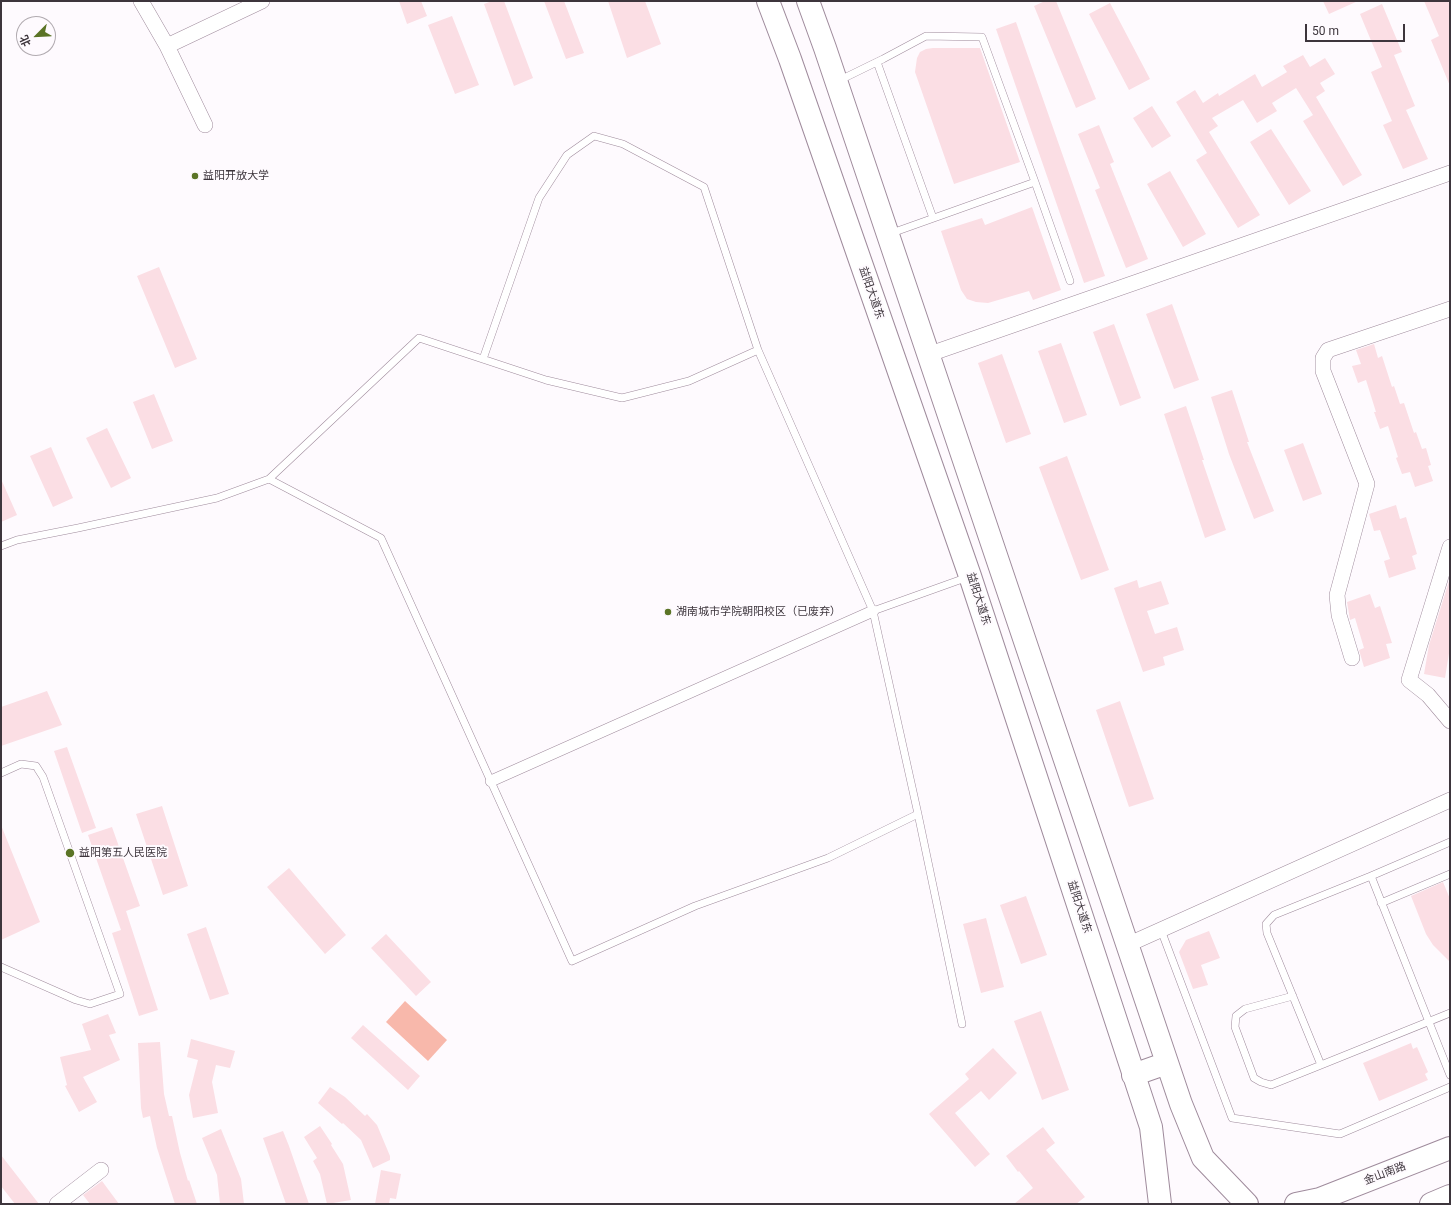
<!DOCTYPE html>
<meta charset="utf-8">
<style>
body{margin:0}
#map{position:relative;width:1451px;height:1205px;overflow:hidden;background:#fefafe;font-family:Roboto,"Noto Sans SC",sans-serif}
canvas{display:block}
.frame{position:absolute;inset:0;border:2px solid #3d353c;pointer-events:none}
.north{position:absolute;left:16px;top:16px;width:40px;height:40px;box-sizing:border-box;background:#fefafe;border:1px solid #b1abb0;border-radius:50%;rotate:246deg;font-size:11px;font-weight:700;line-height:16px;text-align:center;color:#3d353c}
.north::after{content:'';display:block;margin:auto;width:14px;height:18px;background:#5b7426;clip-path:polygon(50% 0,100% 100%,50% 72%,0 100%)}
.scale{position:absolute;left:1305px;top:24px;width:100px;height:18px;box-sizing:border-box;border:2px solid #3d353c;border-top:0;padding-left:5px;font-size:12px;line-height:14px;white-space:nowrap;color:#3d353c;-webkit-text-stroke:3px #fefafe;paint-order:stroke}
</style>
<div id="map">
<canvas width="1451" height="1205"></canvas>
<div class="frame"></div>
<div class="north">北</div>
<div class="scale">50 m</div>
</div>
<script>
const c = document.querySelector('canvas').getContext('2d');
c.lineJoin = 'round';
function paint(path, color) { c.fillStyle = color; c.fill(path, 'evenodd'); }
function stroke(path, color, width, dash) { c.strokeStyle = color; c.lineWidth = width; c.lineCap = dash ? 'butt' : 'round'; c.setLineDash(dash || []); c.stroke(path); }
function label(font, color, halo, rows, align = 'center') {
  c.font = font + ' Roboto,"Noto Sans SC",sans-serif'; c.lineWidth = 4; c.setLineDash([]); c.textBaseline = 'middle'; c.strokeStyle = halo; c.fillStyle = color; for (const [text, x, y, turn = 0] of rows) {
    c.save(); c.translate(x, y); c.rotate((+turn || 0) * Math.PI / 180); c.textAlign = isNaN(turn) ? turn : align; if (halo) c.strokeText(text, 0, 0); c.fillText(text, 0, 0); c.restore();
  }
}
paint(new Path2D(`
 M405,1001L447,1040L428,1061L386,1022Z`), '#f8b8ab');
paint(new Path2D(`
 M399,1H421L427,16L407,24Z
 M492,1H504L533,78L514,86L484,4Z
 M544,1H564L584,53L566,59Z
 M608,1H645L661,44L627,58Z
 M1045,1H1056L1096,99L1076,108L1034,6Z
 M1323,1H1358L1329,14Z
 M1424,1H1448L1450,5V86L1431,40L1439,36Z
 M1110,3L1150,79L1129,90L1089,14Z
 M1382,4L1402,52L1394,55L1415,106L1406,110L1428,159L1403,169L1383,125L1392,121L1371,72L1382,67L1360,14Z
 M452,16L479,85L455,94L428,25Z
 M1016,22L1105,276L1084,283L996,29Z
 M933,48H980L1020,162L954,184L915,72L917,58L920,52L926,49Z
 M1303,55L1310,67L1325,58L1335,74L1320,83L1325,91L1316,97L1362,175L1343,186L1303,121L1313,115L1296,88L1272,103L1277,111L1257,123L1243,100L1212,118L1218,126L1209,132L1260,215L1238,228L1196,160L1207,153L1176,102L1195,90L1203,103L1218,93L1219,96L1255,74L1262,87L1287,72L1283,66Z
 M1152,106L1171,136L1152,148L1133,118Z
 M1099,125L1114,162L1110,164L1148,259L1126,268L1095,190L1100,188L1078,134Z
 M1271,129L1311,191L1289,205L1250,142Z
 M1170,171L1206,234L1183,247L1147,184Z
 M1032,207L1061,290L1033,300L1029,291L988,303L976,302L967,299L961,290L941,231L982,218L985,225Z
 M159,267L197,359L175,368L137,276Z
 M1172,304L1199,380L1174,389L1146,314Z
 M1114,324L1141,398L1120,406L1093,332Z
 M1061,343L1087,415L1064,423L1038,351Z
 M1374,344L1378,358L1382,356L1392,387L1394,386L1400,404L1404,403L1414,433L1416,432L1422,449L1426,448L1431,465L1428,466L1433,481L1415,487L1410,472L1402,474L1396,458L1398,457L1388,426L1380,429L1374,412H1376L1366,380L1358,383L1352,366L1361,364L1356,350Z
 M1002,354L1031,434L1006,443L978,363Z
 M1232,390L1249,442H1247L1274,511L1254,519L1229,454L1211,397Z
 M154,394L173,441L152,449L133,402Z
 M1186,406L1204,460H1202L1226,530L1205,538L1164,414Z
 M107,428L131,478L111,488L86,438Z
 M1303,443L1322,494L1303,501L1284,450Z
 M51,447L73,498L53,507L30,456Z
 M1067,456L1109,570L1081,580L1039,467Z
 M1,479L17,515L1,522Z
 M1396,505L1400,519L1406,517L1417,554L1412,556L1416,569L1389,578L1384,561L1390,559L1380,530L1374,531L1369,514Z
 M1450,578V647L1445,678L1424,674L1429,645Z
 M1137,580L1139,588L1161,581L1169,604L1147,611L1155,634L1177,627L1184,650L1163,657L1165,665L1143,672L1114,588Z
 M1370,594L1375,608L1380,606L1392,643L1386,644L1390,658L1364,667L1359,650L1364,648L1355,618L1350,620L1347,602Z
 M47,691L62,725L1,746V707Z
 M1120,701L1154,799L1129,807L1096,710Z
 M67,747L96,828L82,833L54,751Z
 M162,806L188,886L163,895L136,814Z
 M1,825L40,922L1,940Z
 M112,827L140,906L126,911L158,1010L139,1016L112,933L121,930L88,835Z
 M289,868L346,935L325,954L267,887Z
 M1443,882L1450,899V962L1433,945L1426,934L1411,896Z
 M1026,896L1047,955L1021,964L1000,905Z
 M986,918L1004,987L981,993L963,924Z
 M206,927L229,994L210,1000L187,934Z
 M1209,931L1220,958L1201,965L1208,985L1193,989L1179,952L1186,940Z
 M386,934L431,982L416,996L371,948Z
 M1041,1011L1069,1090L1042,1100L1014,1021Z
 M108,1014L116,1033L109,1035L120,1060L83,1077L97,1102L79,1112L65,1086L67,1085L60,1057L91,1050L82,1024Z
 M363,1025L420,1076L408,1090L351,1038Z
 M191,1039L235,1051L230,1068L216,1065L212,1082L218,1113L193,1118L189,1095L198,1060L187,1057Z
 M160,1042L164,1094L169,1116H172L180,1153L188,1181L189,1180L197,1204H175L157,1148L150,1116L143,1118L141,1108L138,1043Z
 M1411,1043L1413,1049L1417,1047L1428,1072L1425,1074L1428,1080L1379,1101L1363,1063Z
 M993,1048L1017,1073L989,1100L981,1091L955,1113L990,1154L975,1167L929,1114L969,1079L965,1074Z
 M330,1087L345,1097L365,1116L367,1114L377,1125L390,1156V1160L373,1168L361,1140L343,1123L342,1124L318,1103Z
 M320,1126L332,1144L331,1145L343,1164L351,1200L327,1204L320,1174L313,1161L317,1158L304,1137Z
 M1043,1127L1055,1143L1046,1150L1085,1197L1076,1204H1014L1033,1188L1019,1171L1018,1172L1006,1156Z
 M221,1129L241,1179L244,1204H220L217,1175L202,1138Z
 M283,1131L289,1146L309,1204H286L263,1138Z
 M1,1155L39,1204H15L1,1186Z
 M381,1170L401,1174L396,1199L390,1198L389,1204H375Z
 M102,1181L119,1204H90L83,1195Z`), '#fbdee4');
const service = new Path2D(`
 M877,62L933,218
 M838,81L883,59L926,36L982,37L1035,182
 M889,234L1035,182L1070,281
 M758,350L689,381L622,398L546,380L419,338L269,479L381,538L572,961L695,906L828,858L918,814
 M483,359L539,198L567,155L594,136L623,144L704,187L758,350L873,611L968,577
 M1,546L17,540L78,528L217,498L269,479
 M873,611L918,814L962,1024
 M1,773L21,764L36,766L43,777L120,994L90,1004L76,1000L1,967
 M1371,876L1450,842
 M1381,903L1450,874
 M1161,930L1232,1118L1340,1134L1450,1087
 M1293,996L1245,1009L1236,1016L1235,1027L1254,1078L1261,1082L1271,1085L1321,1065
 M1450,1013L1321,1065L1267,933L1266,924L1274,915L1371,876L1450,1075`);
const pedestrian = new Path2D(`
 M491,781L873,611`);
const minor = new Path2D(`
 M141,1L167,46L205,125
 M167,46L262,1
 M927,355L1450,173
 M1450,547L1409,680L1428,695L1450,721
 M1352,658L1339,615L1337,595L1367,484L1323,371V358L1328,350L1450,309
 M1127,945L1450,800
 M57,1204L101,1170`);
const primary = new Path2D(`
 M768,1L790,59L970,576L1151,1127L1160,1204
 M808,1L825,48L1181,1104L1203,1158L1247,1204
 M1133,1075L1167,1063`);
const trunk = new Path2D(`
 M1296,1204L1320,1199L1450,1148
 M1431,1204L1450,1196`);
stroke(service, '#9f8b9c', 8);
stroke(pedestrian, '#9f8b9c', 12);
stroke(minor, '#9f8b9c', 16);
stroke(primary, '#9f8b9c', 24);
stroke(trunk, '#9f8b9c', 24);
stroke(service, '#fff', 7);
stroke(pedestrian, '#fff', 11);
stroke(minor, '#fff', 15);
stroke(primary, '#fff', 22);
stroke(trunk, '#fff', 22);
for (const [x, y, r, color] of [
 [195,176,4,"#5b7426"],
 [668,612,4,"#5b7426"],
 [70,853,5,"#5b7426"]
]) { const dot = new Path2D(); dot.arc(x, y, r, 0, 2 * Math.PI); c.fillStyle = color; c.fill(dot); stroke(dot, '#fefafe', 1.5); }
label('11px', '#3d353c', '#fefafe', [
 ["益阳开放大学",203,176],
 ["湖南城市学院朝阳校区（已废弃）",676,612],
 ["益阳第五人民医院",79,853]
], 'left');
label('11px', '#3d353c', '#fefafe', [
 ["益阳大道东",871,293,71],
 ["益阳大道东",978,599,72],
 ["益阳大道东",1079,907,72],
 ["金山南路",1385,1174,-21]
]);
</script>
